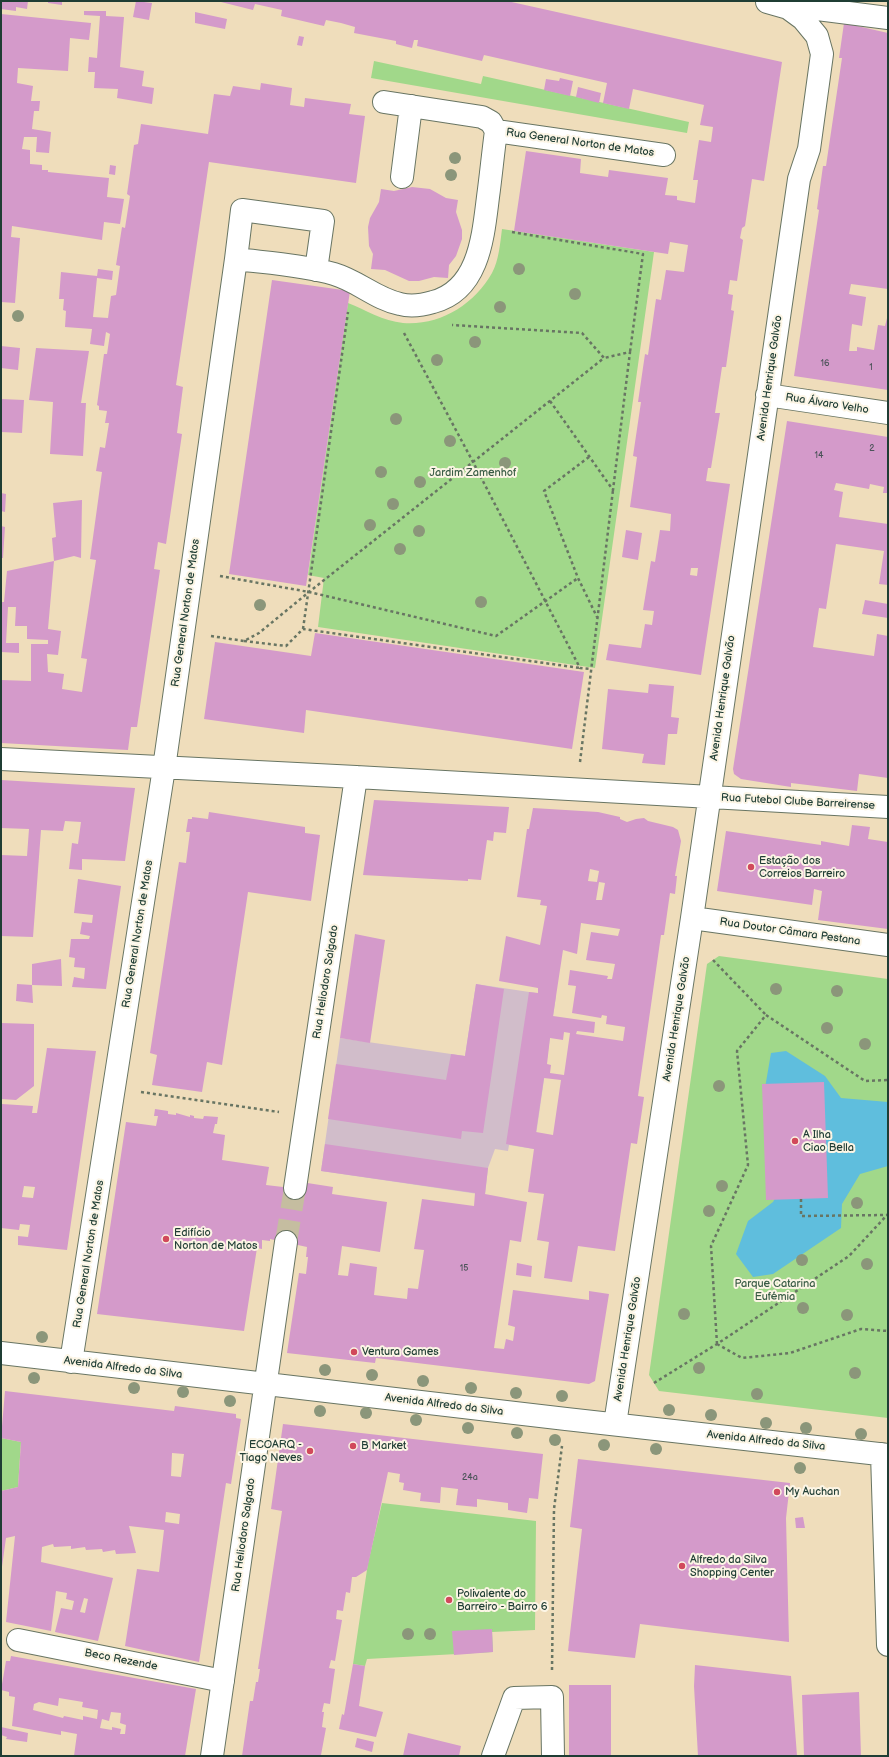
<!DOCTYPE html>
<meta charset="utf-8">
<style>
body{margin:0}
#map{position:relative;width:889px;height:1757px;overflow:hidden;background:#efddbb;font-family:"Balsamiq Sans",sans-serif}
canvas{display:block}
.frame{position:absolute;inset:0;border:2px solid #1f3d34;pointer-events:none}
</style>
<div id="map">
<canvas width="889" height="1757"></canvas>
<div class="frame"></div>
</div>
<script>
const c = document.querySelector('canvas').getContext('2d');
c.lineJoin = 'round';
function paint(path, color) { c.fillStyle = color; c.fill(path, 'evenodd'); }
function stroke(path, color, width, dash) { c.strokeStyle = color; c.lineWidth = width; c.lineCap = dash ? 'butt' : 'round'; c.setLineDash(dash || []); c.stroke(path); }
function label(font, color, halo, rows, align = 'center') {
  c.font = font + ' "Balsamiq Sans",sans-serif'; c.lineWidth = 4; c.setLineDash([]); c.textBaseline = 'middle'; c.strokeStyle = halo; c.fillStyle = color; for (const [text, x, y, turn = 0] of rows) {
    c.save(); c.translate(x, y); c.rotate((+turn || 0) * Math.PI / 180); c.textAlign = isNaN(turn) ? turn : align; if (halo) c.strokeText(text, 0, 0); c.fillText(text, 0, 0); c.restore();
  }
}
paint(new Path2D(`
 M476,984L556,996L534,1149L509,1145L508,1151L495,1149L488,1168L485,1195L321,1171L340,1038L465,1056Z`), '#d1bdca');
paint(new Path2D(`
 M374,61L481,84L483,76L689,122L687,133L371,78Z
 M502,229L654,252L595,668L318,627L324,578L308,575L348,303C366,310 383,321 403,323C439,326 474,305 492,273C499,260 500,244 502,229Z
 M719,956L888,979V1418L659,1391L649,1375L707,964Z
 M1,1438L21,1442L18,1487L1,1491Z
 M382,1503L536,1521L535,1630L492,1632L493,1652L367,1659L365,1666L353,1664L368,1563Z`), '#a1d88a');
paint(new Path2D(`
 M786,1051L825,1076L841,1098L888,1102V1166L860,1174L842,1204L841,1228L773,1274L753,1277L736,1254L748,1221L773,1202L784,1181L765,1088L771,1053Z`), '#5fbedd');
paint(new Path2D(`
 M1,1H28L27,9L16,7V11L1,9Z
 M48,1H62V5L48,3Z
 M136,1L152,3L149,20L133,17Z
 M217,1H507L782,62L764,181L752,179L745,226L742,228L740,238L743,240L737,281L730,280L728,294L733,295L731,310L734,311L726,367H722L715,413H720L711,468H708L706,481L730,484L701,675L606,660L609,644L641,648L645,624L652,625L654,611L643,610L651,561L655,562L660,530L670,531L671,514L630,507L637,457L633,456L641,402H638L645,354L648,355L656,299L661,300L666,270L684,272L688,245L670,242L668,254L514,231L526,151L581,159L580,173L608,177L609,170L668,178L665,195L677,196V200L695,203L698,180H693L699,140L711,142L713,127L700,125L704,105L633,89L629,109L603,103L607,83L484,55L482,61L417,46L418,40H414L412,48L396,44V41L354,33L355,27L341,23L326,20L324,26L281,16L282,10L255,4L253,10ZM691,568H698L697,576L690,575Z
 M84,11H106V16L124,17L120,67L144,71L142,86L154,88L152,104L117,98L118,89L94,88L95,72H88L89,57L97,58L100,16L84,15Z
 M195,12L227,19L225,29L195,23Z
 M1,14L91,23L89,40L70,38L68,71L18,68L17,83L33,86L31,101H40L39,111H34L32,129L51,132L49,153L36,152L37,137H24L22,149L30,150V164L42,165V170H48V172L109,178L107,197L124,199L120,224L104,222L102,240L12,226L11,237L20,238L15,303L1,302Z
 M844,23L888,33V289L851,284L849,294L866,297L862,326L852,324L849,351H857V347L874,350L878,325L885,326L888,314V390L794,376L819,210L817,209L823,166H826L842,58H839Z
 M299,36L304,37L302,46L297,45Z
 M560,78L573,81L570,96L544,90L546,79L559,81Z
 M261,83L292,88L290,105L304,107L305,98L351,104L349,114L365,116L356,183L209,162L176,385L183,387L177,433L182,434L166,544L158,542L154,569L160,570L137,727H131L128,750L1,743V680L31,681V644H48V640L27,639V626H15L16,607H8L6,643H19V653L1,652V602H4L7,571L54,561L52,538L56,537L53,503L82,500L81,558L74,556L54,561L48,629L61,631L58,655L47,654L48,672L64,674L62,689L82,692L87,659L81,658L96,560L90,559L102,472L96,471L100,447L105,448L109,423H105L107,411L99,410V406L97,405L104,354H107L110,334L106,332L104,346L90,344L92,329L65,327L66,311L63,310L64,299H59L61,272L97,276L98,269L113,271L112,280L97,278L93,317L108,318L111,296L116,295L120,266L116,265L122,227L125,228L130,196L127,194L134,145L138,144L141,124L208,134L214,94L230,96L233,86L260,90Z
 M578,87L601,93L599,103L576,97Z
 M110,165L116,166L115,175L109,174Z
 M412,187L430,189L446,198L458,200L456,212L462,230V239L456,256L449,265L448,278L434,277L419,281H409L385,270L371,269L373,254L369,246L368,227L370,218L379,202L381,189L394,191Z
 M272,280L350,291L306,586L229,574Z
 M1,346L20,348L18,370L1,368Z
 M36,348L89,351L81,403H86L83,456L50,454L53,402L29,400Z
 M1,399L24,400L22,433L1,432Z
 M787,421L888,437V493H883L884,487L870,484L869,489L836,483L834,490L843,492L839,517L888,524V585L879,584L884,551L836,544L826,609L819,608L813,647L874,656L877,634L888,636V778L859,774L857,791L791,783V787L741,779L734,774L733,769Z
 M1,493L6,494L5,512L1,511Z
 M1,526L5,527L3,558H1Z
 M626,530L642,533L638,560L622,557Z
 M865,600L888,604V618L862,614Z
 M315,633L584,672L572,749L306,710L304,733L204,719L215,642L311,656Z
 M649,684L674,686L671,717L679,718L677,734H668L665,765L642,763L644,754L602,749L608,689L648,693Z
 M1,780L135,788L125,861L82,859V870L69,869L72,843L78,844L81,822L65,821L63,831L41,830L33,937L1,936V855L27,856L29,829L1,828Z
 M374,800L509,807L506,833L494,832L493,841L487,840L481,880L468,879V881L363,875Z
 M533,808L598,812L620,817V819L627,822L636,819L644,818L648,821L673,827L678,830L681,841L675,876H677L675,894L670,893L664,935H661L638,1096L644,1097L637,1144L631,1143L615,1251L578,1246L572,1282L544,1278L549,1242L537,1240L544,1194L528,1192L534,1149L506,1144L529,992L538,993V988L499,981L506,936L540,945L547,906L540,905L541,900L517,897L527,829H529ZM590,869L599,871L597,882L588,881ZM599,882L605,883L602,900H596ZM581,923L620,929L618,936L591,932L586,960L615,964L612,979H607L608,976L570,970L568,985L576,986L572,1013L601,1018L602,1015L607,1016L606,1024L625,1027L623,1041L576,1034L577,1031L594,1033L595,1022L553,1016L563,950L577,954ZM564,1032L570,1033L564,1075L550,1073L551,1065L547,1064L550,1038L563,1040ZM544,1078L561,1080L553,1135L536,1132Z
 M209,812L305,827V833L320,835L311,901L248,892L222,1065L207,1062L202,1092L152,1085L157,1055L150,1053L179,862L186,863L190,832H186L188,819H192V817L208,819Z
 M852,825L870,827L868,839L888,842V929L818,920L822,891L814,889L812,905L717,891L726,831L821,845V841L849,846Z
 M78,879L121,886L106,989L72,987L74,977L84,979L85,968L74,967L75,958L69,957L71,939H89L90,936L80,934L82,922L92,923L93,915L74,913Z
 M355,934L385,940L370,1043L340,1038Z
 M61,959L62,986L32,985L33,1003L16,1001L17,984L32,985V964Z
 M476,984L504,989L483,1133L462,1131L461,1139L328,1119L336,1064L446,1080L451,1054L465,1056Z
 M1,1023L34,1024V1086L16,1100L1,1099Z
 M47,1048L96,1051L67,1250L18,1245V1236L28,1237L30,1225L20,1224L19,1230L1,1228L2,1104L33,1106L32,1113H37ZM24,1186L35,1187L33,1198L22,1197Z
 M824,1082L828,1198L766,1200L762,1084Z
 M155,1109L168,1111V1114L176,1115V1113L190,1117V1115L194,1116V1118L203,1119L204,1116L218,1117L217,1124H215L213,1133L225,1135L222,1160L269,1167L266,1185L300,1189L301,1182L333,1187L332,1194L387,1202L380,1252L342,1246L338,1275L348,1276L350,1263L377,1267L374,1295L407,1299L408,1288L418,1289L424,1250L414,1249L422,1199L474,1206L475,1193L321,1171L325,1144L488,1168L485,1194L527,1202L521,1242L510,1240L494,1348L504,1349L506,1339L513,1341L515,1327L508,1325L513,1290L589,1300V1291L609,1294L595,1381L589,1384L376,1358L375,1363L287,1353L299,1273L306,1274L308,1257H306L307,1247L270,1239V1241L262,1240V1249L257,1248L244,1331L97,1314L126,1122L156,1126L158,1116H154Z
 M517,1263L532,1266L531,1277L516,1275Z
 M5,1391L174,1411L175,1406L236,1414V1418L241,1419L231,1484L226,1483L199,1662L125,1646L137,1569L159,1572L164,1530L129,1526L136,1553L116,1554L115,1550L103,1552L102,1549L86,1550L85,1547L71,1549V1546L54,1547L53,1544L42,1547L41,1562L113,1578L98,1641L55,1632L61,1608L72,1610L74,1601L66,1599L67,1593L56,1591L51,1631L6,1622L15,1536L6,1538L1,1574V1491L18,1487L21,1442L1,1438ZM172,1453L184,1454L181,1477L171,1476ZM166,1512L180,1514L179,1524L165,1522ZM84,1598L88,1599L85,1613L80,1612Z
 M283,1424L543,1454L538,1499L529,1498L527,1513L508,1510V1503L477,1499V1507L456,1505L458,1489L441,1487L440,1503L420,1501L421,1493L403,1490L404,1483L399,1482L400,1474L388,1472L367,1570L356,1577H352L350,1593L346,1592L343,1611L337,1610L336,1619L342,1620L335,1661L331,1660L329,1668L335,1669L330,1704L324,1703L322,1712H324L322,1727L326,1728L321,1755L242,1756L250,1701H253L256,1682H258L260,1669H258L282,1511L271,1509Z
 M578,1459L790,1483L786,1518L789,1642L640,1624L635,1658L568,1651L582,1529L570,1527Z
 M803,1517L805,1528H796L795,1518Z
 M492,1629L493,1652L454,1655L452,1631Z
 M11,1656L196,1689L185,1756H74L77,1734L61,1731V1735L12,1726L15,1697L9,1696V1692L1,1690L6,1661H10ZM59,1698L83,1702L82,1707L98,1710L97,1719L83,1716V1720L64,1716L63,1718L33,1710L34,1704L39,1702L58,1706ZM111,1712L121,1713L120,1723L126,1725L125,1734H120L121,1729L112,1727V1730L100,1728L102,1719L109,1721Z
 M353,1664L365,1666L359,1706L383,1712L376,1737L339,1729L342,1714L344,1715Z
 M695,1665L791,1676L797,1756H698L694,1686Z
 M569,1685H611V1756H569Z
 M859,1692L861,1756H804L802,1695Z
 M1,1727L28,1733L27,1742L6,1739L7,1737L1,1735Z
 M408,1733L461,1746L459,1756H403Z
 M357,1738L374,1742L372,1752L355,1747Z`), '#d49aca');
stroke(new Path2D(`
 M286,1242L295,1188`), '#c5bda0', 22, [22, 11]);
const minor = new Path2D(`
 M786,5L888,18
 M384,102L482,117L491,122L496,131
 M402,177L411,106
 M236,259L242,210L323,221L316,270
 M767,395L888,413
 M1,759L356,777L888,807
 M692,918L888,945
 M295,1188L356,777
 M1,1353L566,1419L888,1455
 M71,1362L164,768L236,259C268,263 303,265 334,274C358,281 376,299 400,304C411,307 423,305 433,302C479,290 483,237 488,197C491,175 493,153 496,131L664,155
 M615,1424L692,918L799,179L809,149L822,54L817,36L803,19L788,8L767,2
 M882,1454L888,1645
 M18,1640L223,1681
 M212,1756L286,1242
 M493,1756L514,1698L552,1697L553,1756`);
stroke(minor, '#687563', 24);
stroke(new Path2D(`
 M512,232L643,254L630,352
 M404,333L473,462L580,668L591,669
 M550,401L613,490L630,352L604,358
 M589,457L544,491L578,578L597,617
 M220,576L309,592L496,636L578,578
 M303,629L348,312
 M211,636L244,641L259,633L309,592L604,358L582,333L452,325
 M244,641L286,646L303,629L580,668
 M580,762L613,490
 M713,960L766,1015
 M141,1092L279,1112
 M801,1199V1216L887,1215
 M717,1344L711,1246L748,1165L737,1051L766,1015L865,1081L888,1080
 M717,1344L742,1358L790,1353L861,1329L888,1331
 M654,1383L717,1344L849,1256L888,1214
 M552,1670L554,1509L562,1446`), '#687563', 2.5, [3, 3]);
stroke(minor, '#fff', 22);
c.fillStyle = '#8b967a';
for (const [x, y] of [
 [455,158],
 [451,175],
 [519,269],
 [575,294],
 [500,307],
 [18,316],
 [475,342],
 [437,360],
 [396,419],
 [450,441],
 [505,463],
 [381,472],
 [420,482],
 [393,504],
 [370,525],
 [419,531],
 [400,549],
 [481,602],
 [260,605],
 [776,989],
 [837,991],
 [827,1028],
 [865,1044],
 [719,1086],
 [722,1186],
 [857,1203],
 [709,1211],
 [802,1260],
 [867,1264],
 [803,1308],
 [684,1314],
 [847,1315],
 [42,1337],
 [699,1368],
 [325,1370],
 [855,1373],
 [372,1375],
 [34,1378],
 [423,1381],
 [134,1388],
 [471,1388],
 [183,1392],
 [516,1393],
 [757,1394],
 [562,1396],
 [230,1401],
 [669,1410],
 [320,1411],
 [366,1413],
 [711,1415],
 [416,1420],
 [766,1423],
 [468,1428],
 [806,1428],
 [517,1433],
 [861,1434],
 [555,1440],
 [604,1445],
 [656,1449],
 [800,1468],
 [408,1634],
 [430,1634]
]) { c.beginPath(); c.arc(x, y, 6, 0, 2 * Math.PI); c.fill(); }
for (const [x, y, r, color] of [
 [751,867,4,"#d1495b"],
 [795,1141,4,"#d1495b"],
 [166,1239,4,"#d1495b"],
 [354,1352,4,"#d1495b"],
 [353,1446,4,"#d1495b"],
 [310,1451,4,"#d1495b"],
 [777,1492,4,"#d1495b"],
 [682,1566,4,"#d1495b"],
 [449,1600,4,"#d1495b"]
]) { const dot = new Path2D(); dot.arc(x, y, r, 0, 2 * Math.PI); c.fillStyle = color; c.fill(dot); stroke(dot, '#fcf5e5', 1.5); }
label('9px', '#4c545a', null, [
 ["16",825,364],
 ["1",871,368],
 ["2",872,449],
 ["14",819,456],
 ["15",464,1269],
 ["24a",470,1478]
]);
label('11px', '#1f3d34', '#fcf5e5', [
 ["Rua General Norton de Matos",580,143,8],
 ["Avenida Henrique Galvão",770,378,-82],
 ["Rua Álvaro Velho",827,404,9],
 ["Rua General Norton de Matos",186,613,-82],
 ["Avenida Henrique Galvão",723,698,-82],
 ["Rua Futebol Clube Barreirense",798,802,3],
 ["Rua Doutor Câmara Pestana",790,932,8],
 ["Rua General Norton de Matos",138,934,-81],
 ["Rua Heliodoro Salgado",326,982,-81],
 ["Avenida Henrique Galvão",677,1019,-81],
 ["Rua General Norton de Matos",89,1254,-81],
 ["Avenida Henrique Galvão",628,1339,-81],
 ["Avenida Alfredo da Silva",123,1368,7],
 ["Avenida Alfredo da Silva",444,1405,7],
 ["Avenida Alfredo da Silva",766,1441,6],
 ["Rua Heliodoro Salgado",244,1535,-82],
 ["Beco Rezende",121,1660,11]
]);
label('11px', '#395c45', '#fcf5e5', [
 ["Jardim Zamenhof",473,473],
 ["Parque Catarina",775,1284],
 ["Eufémia",775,1297]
]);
label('11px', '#1f3d34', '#fcf5e5', [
 ["Estação dos",759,861],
 ["Correios Barreiro",759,874],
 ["A Ilha",803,1135],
 ["Ciao Bella",803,1148],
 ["Edifício",174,1233],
 ["Norton de Matos",174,1246],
 ["Ventura Games",362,1352],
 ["ECOARQ -",302,1445,"right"],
 ["Tiago Neves",302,1458,"right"],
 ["B Market",361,1446],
 ["My Auchan",785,1492],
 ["Alfredo da Silva",690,1560],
 ["Shopping Center",690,1573],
 ["Polivalente do",457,1594],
 ["Barreiro - Bairro 6",457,1607]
], 'left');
</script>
